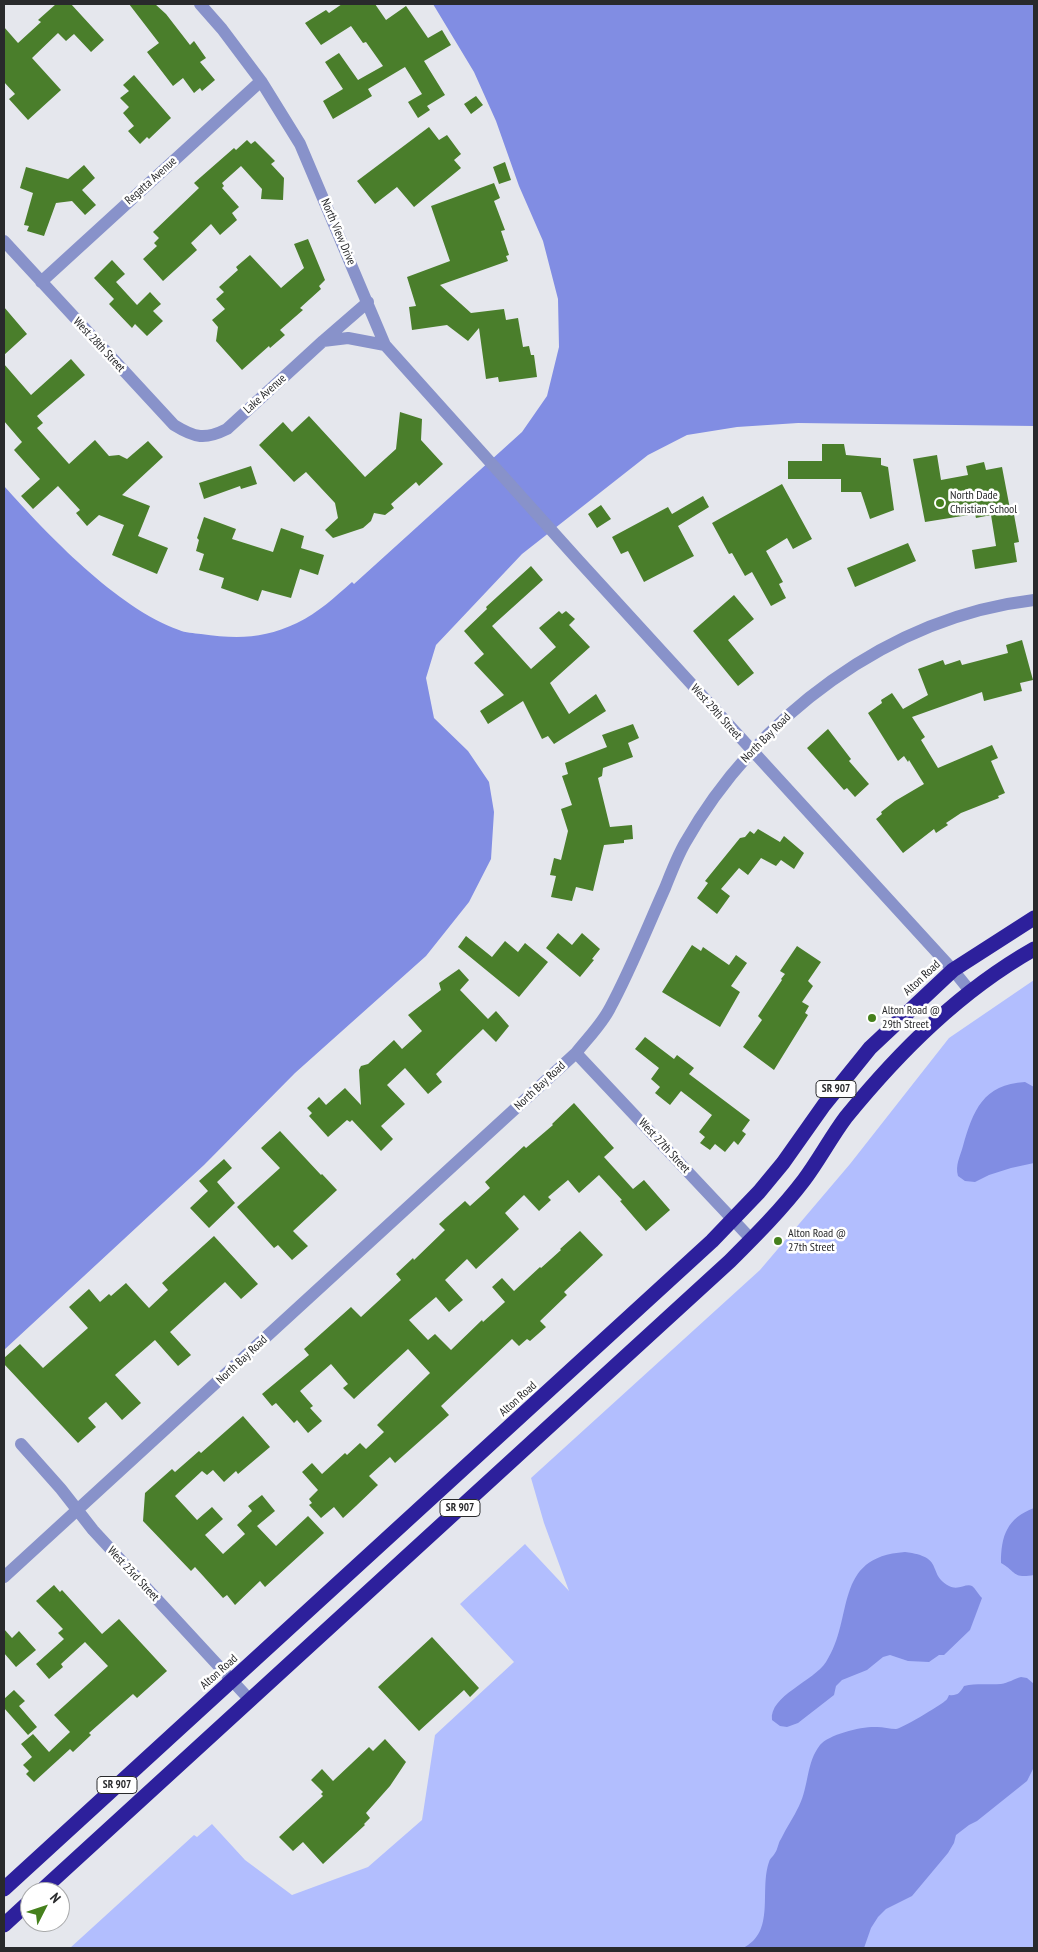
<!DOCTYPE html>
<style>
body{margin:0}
#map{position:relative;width:1038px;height:1952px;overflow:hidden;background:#e5e7ed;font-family:"PT Sans Narrow",sans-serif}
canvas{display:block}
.frame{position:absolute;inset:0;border:5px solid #292a2c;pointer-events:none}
.north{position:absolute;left:20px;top:1882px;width:50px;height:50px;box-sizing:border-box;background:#fff;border:1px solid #a9aaab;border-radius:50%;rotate:49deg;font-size:14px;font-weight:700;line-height:20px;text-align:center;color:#292a2c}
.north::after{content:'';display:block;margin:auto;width:18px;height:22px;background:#45801c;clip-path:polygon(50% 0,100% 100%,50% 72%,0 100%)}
</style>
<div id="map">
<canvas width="1038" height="1952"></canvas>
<div class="frame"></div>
<div class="north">N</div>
</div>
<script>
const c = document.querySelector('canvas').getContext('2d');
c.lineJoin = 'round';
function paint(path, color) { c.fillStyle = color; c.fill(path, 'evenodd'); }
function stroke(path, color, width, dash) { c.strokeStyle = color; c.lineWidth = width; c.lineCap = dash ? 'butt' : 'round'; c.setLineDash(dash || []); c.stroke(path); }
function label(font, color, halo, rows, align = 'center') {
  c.font = font + ' "PT Sans Narrow",sans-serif'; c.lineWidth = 5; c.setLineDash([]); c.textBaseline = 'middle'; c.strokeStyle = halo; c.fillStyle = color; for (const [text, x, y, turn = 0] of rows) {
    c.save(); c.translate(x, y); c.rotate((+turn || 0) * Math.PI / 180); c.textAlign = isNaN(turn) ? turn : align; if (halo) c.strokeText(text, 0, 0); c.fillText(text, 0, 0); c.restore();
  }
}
paint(new Path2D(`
 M1034,980V1948H70L194,1835L197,1837L212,1824L245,1860L292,1895L368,1867L422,1820L435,1735L514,1662L460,1604L525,1544L569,1591L544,1523L531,1478L760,1270L850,1164L949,1038Z`), '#b2befe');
paint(new Path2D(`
 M433,4H1034V426L798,423L737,427L687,435L648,455L522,554L436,645L426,678L434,718L468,751L489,782L494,812L491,859L469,902L426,956L295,1073L204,1165L4,1350V486C47,534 117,608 179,630C185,633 194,633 201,634C237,639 263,639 297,623C318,613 335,597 352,582L354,584L522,432L547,396L559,347L558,299L543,241L519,186L496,121L474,72Z
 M1025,1082L1034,1087V1163L1011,1168L989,1175L975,1182L965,1181L958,1176C955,1165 960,1157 963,1146C973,1111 983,1084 1025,1082Z
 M1034,1508V1575C1012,1579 1016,1571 1001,1563C1001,1536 1007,1518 1034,1508Z
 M905,1552C946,1557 926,1573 949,1586C958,1591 966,1583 972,1586C975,1588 979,1595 982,1598L970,1630L944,1655H939L929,1662L908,1661L890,1655L883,1657L867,1670L842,1680L836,1686L834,1695L798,1723L787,1727L780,1726L772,1720C769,1696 814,1681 826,1662C855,1618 832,1557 905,1552Z
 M1021,1677L1027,1678L1034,1684V1767L1027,1781L977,1821L969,1825L956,1835L954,1843L948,1853L912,1896L886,1909L878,1917L871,1928L864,1948H743C776,1932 759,1891 769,1862C770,1858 773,1857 775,1853C778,1849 778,1843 781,1839C786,1828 794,1817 799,1806C809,1786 806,1763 820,1745C829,1734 863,1726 877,1727C883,1727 890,1729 896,1729C901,1729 939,1706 945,1701C947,1700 948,1697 949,1695C957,1696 960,1693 964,1686C977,1683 989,1685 1001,1684C1008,1683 1014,1679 1021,1677Z`), '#818de3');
paint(new Path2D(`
 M56,4H71L104,40L91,52L74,34L66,41L58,33L32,58L61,90L28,120L9,99L15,94L4,82V27L18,43L41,22L38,20Z
 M129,4H155L166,14L190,45L194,41L206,58L200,62L215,80L202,91L200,88L194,93L183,78L173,86L147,52L159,43Z
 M342,4H375L386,20L406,6L428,38L442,30L451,45L424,61L445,95L427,106L430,110L418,118L408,102L422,94L405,67L368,89L372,96L333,119L323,101L343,89L325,62L339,53L358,80L383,66L366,42L363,43L351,26L321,45L305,23L326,10L329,13Z
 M134,75L171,118L149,139L147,137L140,144L128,131L134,126L123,113L129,107L120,98L129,91L123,85Z
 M476,96L483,105L471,114L464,104Z
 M429,127L439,140L447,135L461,154L454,160L461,168L414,207L397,187L375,204L357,181Z
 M247,140L251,144L255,141L275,161L271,164L284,178L283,200L261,199L262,189L241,166L222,183L224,186L222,188L239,207L232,213L237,220L220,235L211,224L191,243L197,250L163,281L143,259L157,246L154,243L159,238L153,232L199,188L194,183L234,148L236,150Z
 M505,162L511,180L499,184L493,167Z
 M84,165L95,178L82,190L96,205L85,215L72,201L56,203L44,236L27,231L29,226L24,225L33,193L20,188L26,167L68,179Z
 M494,183L500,198L494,201L505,230L501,231L509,255L506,256L508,261L440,285L471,313L504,309L506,320L518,318L523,347L529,346L531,355H534L537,377L499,382L498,377L486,379L479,328L468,341L447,325L412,330L409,307L416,306L407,277L450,261L431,206Z
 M308,239L325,280L319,286L321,289L300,308L303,310L280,330L285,335L270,348L269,346L242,370L216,341L218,327L212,320L225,309L216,299L224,292L219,287L238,270L236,267L250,255L281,288L304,268L294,244Z
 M112,260L125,274L116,282L137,305L150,292L161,304L153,311L163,321L147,336L135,324L132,328L109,304L114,299L94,278Z
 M4,307L27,334L4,355Z
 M71,359L85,375L37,416L43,423L37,428L69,464L95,440L109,456L119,455L127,459L148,441L163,457L122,495L150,506L138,536L168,548L157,574L112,555L124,525L99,515L87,526L76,513L80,510L58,486L33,509L21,496L40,479L14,450L22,442L4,421V364L31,395Z
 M400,412L422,419L421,440L443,464L419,486L416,482L391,504L394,508L385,515L374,513L371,521L363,528L333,538L325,530L338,518L335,503L306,472L294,482L259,445L283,422L292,432L309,416L365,477L396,449Z
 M822,444H844L846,455L881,458V465L888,467L894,510L870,519L861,492H841V479H788V461H822Z
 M937,455L941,480L968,475L966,466L984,462L986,470L1002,467L1010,509H1013L1019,542L1014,543L1017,562L975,569L972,550L996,546L991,515L976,518L975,514L925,522L913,459Z
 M251,466L257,484L241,489L240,486L204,499L199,483Z
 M782,484L812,539L793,549L787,538L766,551L783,582L779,584L786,598L771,606L752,572L745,576L732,553L729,554L712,523Z
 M703,496L709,507L678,526L694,556L644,582L628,551L621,554L612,537L668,507L672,514Z
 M601,505L611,519L597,528L588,514Z
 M204,517L236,529L232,539L273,552L281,528L304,536L301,548L324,555L318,575L300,569L291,598L262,590L258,601L221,588L224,578L199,570L204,554L196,551L199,540L197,538Z
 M908,543L916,561L855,587L847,568Z
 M531,566L543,580L492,626L531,669L556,647L539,628L559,611L562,614L566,611L575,619L569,625L590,647L550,683L569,714L596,694L606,711L554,744L548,736L542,739L523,701L488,724L480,711L504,695L474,663L484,654L464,631L487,609L486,607Z
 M734,595L754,619L728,640L754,673L738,686L693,631Z
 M1022,640L1033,680L1020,683L1022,691L984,701L982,692L912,717L925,737L921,740L938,768L992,745L998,758L991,761L1005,793L998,796L999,798L961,813L946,823L948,825L936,833L934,829L903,853L876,819L882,814L881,812L895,801L924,784L909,760L908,762L904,756L898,761L868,713L882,703L881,700L892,693L903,709L928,695L918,669L943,660L945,665L960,660L962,665L1008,653L1006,645Z
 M633,724L639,738L628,743L633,757L603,768L602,776L598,778L610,827L632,825L633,839L624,840V843L604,845L593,891L576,887L572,901L551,897L556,876L550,875L554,858L561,860L568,831L561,809L572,805L562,776L568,774L565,763L607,747L602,735Z
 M828,729L851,759L849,761L869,784L855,797L847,788L844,790L807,748Z
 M758,829L780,842L784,836L804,853L794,869L781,860L776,866L761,858L748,875L739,868L721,889L730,896L717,914L697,898L708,883L705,881L740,838L745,837L750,831L754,834Z
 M558,933L572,945L582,933L600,949L592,959L594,960L580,977L546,948Z
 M466,936L492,957L505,941L518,952L525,943L548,962L519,997L458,947Z
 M692,945L701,951L703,947L729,965L736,955L747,963L731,986L740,992L720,1027L662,992Z
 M797,946L821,962L808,981L813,986L802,1002L809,1006L805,1013L808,1015L774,1070L743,1047L762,1020L758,1016L782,980L781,979L785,974L780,971Z
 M459,969L469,980L460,990L488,1019L496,1011L509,1026L496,1042L483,1029L436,1074L442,1082L428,1094L405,1068L387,1085L405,1104L381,1126L393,1139L381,1151L352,1120L350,1122L347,1120L328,1137L309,1116L312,1113L307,1108L319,1097L326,1105L345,1088L361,1105L359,1070L361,1066L368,1064L394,1040L402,1049L422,1031L408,1015L441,990L439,983Z
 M645,1037L674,1059L677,1055L694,1068L689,1074L750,1120L742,1131L746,1134L738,1145L734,1141L725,1152L715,1144L710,1150L700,1143L705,1137L699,1132L712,1115L681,1091L670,1105L655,1093L660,1087L651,1079L659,1068L635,1049Z
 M574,1103L614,1148L604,1157L633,1189L644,1180L670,1210L646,1231L620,1201L622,1200L599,1175L579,1193L568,1180L548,1197L551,1200L539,1211L524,1195L505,1213L519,1229L476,1269L467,1259L445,1280L463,1300L449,1312L436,1297L409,1320L428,1340L435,1334L451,1350L482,1320L483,1322L505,1302L492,1287L502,1278L514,1291L540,1267L541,1268L561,1250L560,1249L580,1231L603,1255L564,1292L567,1295L540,1321L546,1327L530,1341L527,1339L519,1346L512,1339L441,1406L449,1415L395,1463L390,1457L369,1476L378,1485L356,1506L343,1518L334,1507L321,1518L309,1505L312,1503L309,1499L318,1490L302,1472L312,1463L322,1474L345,1453L347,1455L360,1443L366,1449L384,1432L377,1425L430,1373L408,1349L354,1399L343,1388L348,1384L331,1364L300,1391L313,1406L310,1408L322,1421L308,1433L297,1420L294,1423L276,1403L272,1406L262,1394L309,1355L304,1349L351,1307L361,1317L401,1280L396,1274L413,1258L414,1260L445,1230L439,1224L465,1201L470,1206L490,1188L485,1182L524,1146L526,1148L553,1125L552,1124Z
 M280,1131L321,1175L322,1174L337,1190L293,1231L308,1246L292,1260L278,1245L274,1248L237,1207L280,1168L261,1148Z
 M224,1159L232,1168L217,1182L235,1203L209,1228L190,1208L208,1191L199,1181Z
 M214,1236L258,1284L241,1299L225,1282L170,1332L191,1355L178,1366L155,1340L115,1375L141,1403L122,1420L106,1402L88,1418L96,1427L78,1443L4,1364V1358L20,1344L43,1368L88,1328L69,1307L89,1289L100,1302L109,1294L111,1296L126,1283L149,1308L168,1290L162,1283Z
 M243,1416L270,1447L238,1474L236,1471L224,1482L213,1470L207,1475L202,1471L175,1496L197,1520L212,1507L223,1519L205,1535L223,1554L245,1534L237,1525L252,1511L248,1506L262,1495L275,1511L257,1526L276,1546L308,1516L324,1533L265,1587L260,1581L235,1605L227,1595L223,1598L195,1567L191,1571L143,1521L145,1493L172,1469L175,1472L199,1451L201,1453Z
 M54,1585L60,1592L62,1590L102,1634L119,1619L167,1671L137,1698L133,1694L89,1733L91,1735L73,1752L70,1749L34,1782L26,1774L29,1771L23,1765L32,1757L21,1744L33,1734L49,1752L70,1732L54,1715L108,1666L85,1642L61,1664L63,1667L49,1679L36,1664L64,1639L58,1633L63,1629L36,1601Z
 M4,1629L12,1638L19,1631L36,1650L16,1667L4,1653Z
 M432,1637L479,1688L470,1697L464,1690L419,1731L378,1687Z
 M14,1690L25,1701L19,1706L37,1727L28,1735L4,1708V1699Z
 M385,1739L406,1762L390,1786L366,1813L370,1818L364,1824L365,1825L323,1864L303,1842L293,1851L279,1837L323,1796L321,1794L323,1792L311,1780L322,1769L333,1781L369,1747L373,1751Z`), '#4a7e2b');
stroke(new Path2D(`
 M200,4L222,29L261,81L300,144L385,345L579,561L953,970L970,991
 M4,241L174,425C195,438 205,440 227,429L323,341L348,338L385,345
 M41,282L261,81
 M323,341L368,302
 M576,1053L752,1240
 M21,1444L61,1489L93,1530L250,1700
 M4,1577L576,1053C587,1039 602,1024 610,1008C631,969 647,928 665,888C671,873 677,857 685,843C756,717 889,617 1034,600`), '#8892ca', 12);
stroke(new Path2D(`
 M4,1889L712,1241L759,1192L783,1163L824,1105L870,1048L953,970L1034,918
 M40,1892L730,1261C756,1235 782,1209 804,1180C819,1160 831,1137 846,1117C900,1051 960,991 1034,949
 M4,1925L30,1901`), '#2d209c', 15);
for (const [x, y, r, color] of [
 [940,503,5,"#45801c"],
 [872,1018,5,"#45801c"],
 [778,1241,5,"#45801c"]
]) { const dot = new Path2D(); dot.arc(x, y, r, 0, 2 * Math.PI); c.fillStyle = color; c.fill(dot); stroke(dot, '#fff', 2); }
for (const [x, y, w] of [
 [836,1089,40],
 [460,1508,40],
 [117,1785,40]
]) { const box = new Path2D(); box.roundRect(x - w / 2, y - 8.5, w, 17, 4); c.fillStyle = '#fff'; c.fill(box); stroke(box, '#292a2c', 1); }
label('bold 11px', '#292a2c', null, [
 ["SR 907",836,1089],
 ["SR 907",460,1508],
 ["SR 907",117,1785]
]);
label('12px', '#292a2c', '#fff', [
 ["Regatta Avenue",151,181,-42],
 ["North View Drive",338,232,67],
 ["West 28th Street",99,345,47],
 ["Lake Avenue",265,394,-42],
 ["West 29th Street",716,712,48],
 ["North Bay Road",766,738,-45],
 ["Alton Road",922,978,-43],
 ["North Bay Road",540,1086,-43],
 ["West 27th Street",664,1146,47],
 ["North Bay Road",242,1360,-43],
 ["Alton Road",518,1399,-42],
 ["West 23rd Street",133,1574,47],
 ["Alton Road",219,1672,-42]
]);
label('12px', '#292a2c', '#fff', [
 ["North Dade",950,496],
 ["Christian School",950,510],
 ["Alton Road @",882,1011],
 ["29th Street",882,1025],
 ["Alton Road @",788,1234],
 ["27th Street",788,1248]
], 'left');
</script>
